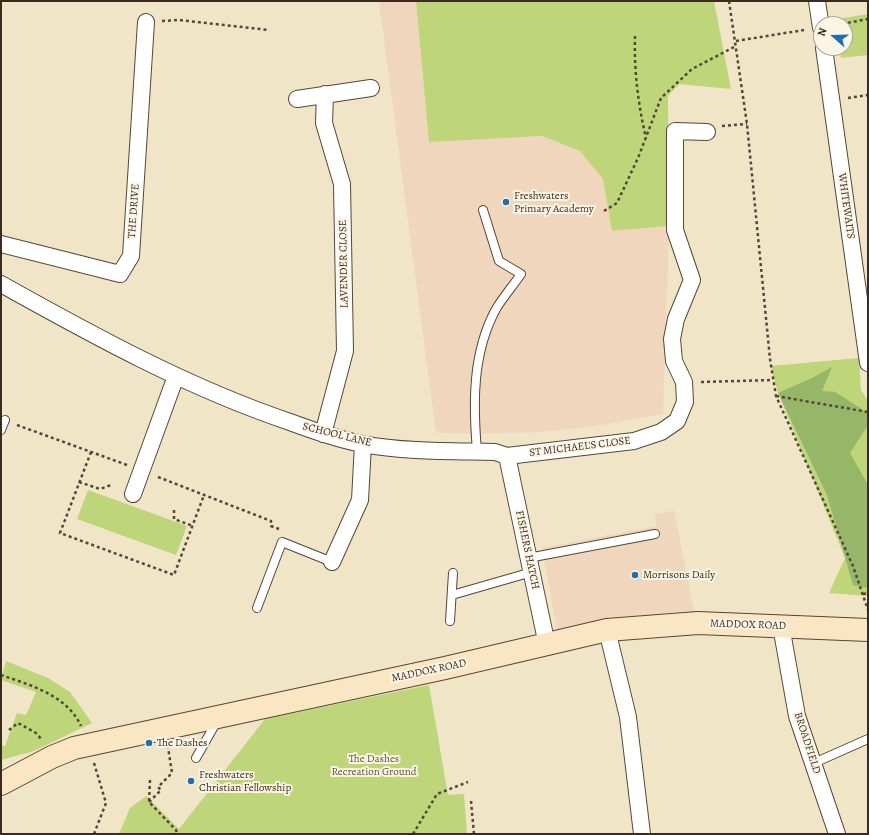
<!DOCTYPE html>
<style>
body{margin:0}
#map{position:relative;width:869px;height:835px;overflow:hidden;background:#f0e5c7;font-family:Alegreya,serif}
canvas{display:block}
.frame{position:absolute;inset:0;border:2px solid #3b2a1e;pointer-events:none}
.north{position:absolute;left:813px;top:16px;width:40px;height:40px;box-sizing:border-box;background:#fcf5e5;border:1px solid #afa495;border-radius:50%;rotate:290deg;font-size:11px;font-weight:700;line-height:16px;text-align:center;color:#3b2a1e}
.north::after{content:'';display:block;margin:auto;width:14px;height:18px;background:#1f6fb2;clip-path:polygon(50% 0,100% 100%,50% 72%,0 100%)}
</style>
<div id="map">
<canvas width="869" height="835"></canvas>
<div class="frame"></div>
<div class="north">N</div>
</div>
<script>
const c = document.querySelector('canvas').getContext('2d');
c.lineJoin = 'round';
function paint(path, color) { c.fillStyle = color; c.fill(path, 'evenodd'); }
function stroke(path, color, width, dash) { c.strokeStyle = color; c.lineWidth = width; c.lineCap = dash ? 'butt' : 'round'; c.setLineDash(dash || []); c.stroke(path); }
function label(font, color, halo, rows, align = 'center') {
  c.font = font + ' Alegreya,serif'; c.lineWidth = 4; c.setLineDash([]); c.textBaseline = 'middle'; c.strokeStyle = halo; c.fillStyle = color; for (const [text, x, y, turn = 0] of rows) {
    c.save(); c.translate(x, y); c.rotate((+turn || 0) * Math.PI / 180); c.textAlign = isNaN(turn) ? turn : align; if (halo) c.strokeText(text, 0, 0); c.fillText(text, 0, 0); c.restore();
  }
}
paint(new Path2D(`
 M379,1H416L429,142L542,136L580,151L603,179L612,231L669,226L663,414L596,426L541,432L487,434L436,433Z
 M674,510L695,617L558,635L542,548L657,526L654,515Z`), '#f0d6bc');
paint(new Path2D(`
 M416,1H714L731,89L679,84L668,96L669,226L612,231L603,179L580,151L542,136L429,142Z
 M868,14V55L841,58L840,48H845V24H838V19Z
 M859,358L861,390L868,401V596L829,593L845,558L778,393L771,366Z
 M88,490L187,526L176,555L77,519Z
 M6,661L48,678L70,692L92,723L34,751L1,760V746H5L17,713L26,715L36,692L1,680Z
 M429,685L448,795L464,794L467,834H119L130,808L146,796L179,829L265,719Z`), '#bed57a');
paint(new Path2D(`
 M832,367L822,391L835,392L868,413V425L850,453L868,485V588L853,585L827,495L778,393L812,378Z`), '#96b66a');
const lane = new Path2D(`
 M1,430L5,420
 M477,451C473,404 472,353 496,309C503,297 513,286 521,274L499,261L483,210
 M528,558L655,534
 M452,595L532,572
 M257,608L282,542L332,562
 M450,621L453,573
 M196,758L217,721
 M814,763L868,739`);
const street = new Path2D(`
 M817,1L821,28
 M824,48L868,363
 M297,99L371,88
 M1,244L120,274L131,256L146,22
 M1,284C94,336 189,388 290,422C314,431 338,439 362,444C405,452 452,451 495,452L507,456L634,441L661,432L677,421L685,402L684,382L674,361L672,339L676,319L692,280L675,230V131L707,132
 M323,434L345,351L342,184L324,123L325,94
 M507,456L547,645
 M133,494L176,376
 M332,562L360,500L363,444
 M781,626L797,716L837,834
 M607,630L628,717L642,834`);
const secondary = new Path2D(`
 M1,784L52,757L74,748L445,668L607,630L698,623L868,630`);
stroke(lane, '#564637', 10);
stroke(street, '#564637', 18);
stroke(secondary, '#564637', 24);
stroke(new Path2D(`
 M729,1L747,124L770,359L776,396L853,566L868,610
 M162,21L179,20L269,30
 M842,24L868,19
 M635,36C634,71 638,104 646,138
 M736,41L804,30
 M848,98L868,95
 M722,126L747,124
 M604,211L617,203L638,158L661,98L692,69L736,46
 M701,382L773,380
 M776,396L868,412
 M17,425L127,465
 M91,452L60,533L174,575L204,495
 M158,477L271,521V526L279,529
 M79,482L100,489L111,485
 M174,510V519L193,526
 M863,594L868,593
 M1,675C30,685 67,695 81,726
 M9,730L18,723L36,733L42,740
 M150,780L149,802L176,830L177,834
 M471,801L474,834
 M149,802L161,790L158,787L172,773L168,747
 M94,834L106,803L94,763
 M413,834L437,794L468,782`), '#564637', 2.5, [3, 3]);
stroke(lane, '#fff', 8);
stroke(street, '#fff', 16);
stroke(secondary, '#fbe6c4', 22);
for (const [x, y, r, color] of [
 [506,202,4,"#1f6fb2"],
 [635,575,4,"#1f6fb2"],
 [149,743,4,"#1f6fb2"],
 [191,781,4,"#1f6fb2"]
]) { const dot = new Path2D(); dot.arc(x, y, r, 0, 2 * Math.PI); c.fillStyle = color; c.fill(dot); stroke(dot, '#fcf5e5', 1.5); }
label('11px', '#3b2a1e', '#fcf5e5', [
 ["Freshwaters",514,196],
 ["Primary Academy",514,209],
 ["Morrisons Daily",643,575],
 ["The Dashes",157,743],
 ["Freshwaters",199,775],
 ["Christian Fellowship",199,788]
], 'left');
label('11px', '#3b2a1e', '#fcf5e5', [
 ["WHITEWAITS",846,206,82],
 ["THE DRIVE",134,211,-86],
 ["LAVENDER CLOSE",344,264,-91],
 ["SCHOOL LANE",337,435,14],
 ["ST MICHAEL'S CLOSE",580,447,-7],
 ["FISHERS HATCH",527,550,78],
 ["MADDOX ROAD",748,625,2],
 ["MADDOX ROAD",429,671,-12],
 ["BROADFIELD",807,743,72]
]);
label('11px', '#5c5535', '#fcf5e5', [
 ["The Dashes",374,759],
 ["Recreation Ground",374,772]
]);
</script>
